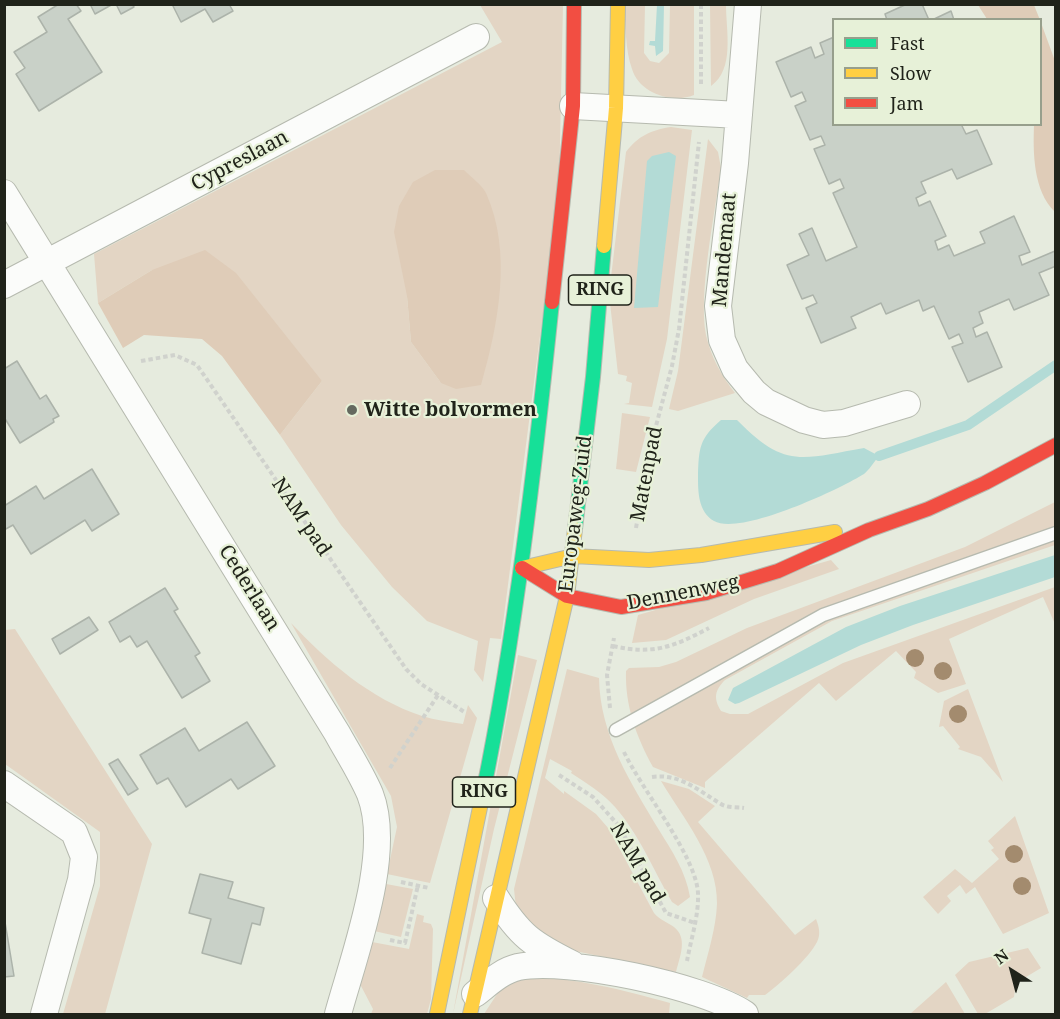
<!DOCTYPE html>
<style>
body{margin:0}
#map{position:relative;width:1060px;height:1019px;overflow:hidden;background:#e6ebde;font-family:"Noto Serif",serif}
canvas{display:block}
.frame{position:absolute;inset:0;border:6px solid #20231a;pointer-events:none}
.legend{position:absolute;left:832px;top:18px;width:210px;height:108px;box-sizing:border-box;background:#e7f1d8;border:2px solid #979f8c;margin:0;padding:8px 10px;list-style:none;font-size:18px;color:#20231a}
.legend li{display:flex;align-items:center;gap:12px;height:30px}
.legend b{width:30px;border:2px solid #979f8c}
.north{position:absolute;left:982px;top:941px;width:60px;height:60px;-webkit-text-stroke:4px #e7f1d8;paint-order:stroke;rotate:324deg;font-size:16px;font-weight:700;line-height:24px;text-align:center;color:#20231a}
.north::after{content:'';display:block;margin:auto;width:21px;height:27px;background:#20231a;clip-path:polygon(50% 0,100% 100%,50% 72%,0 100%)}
</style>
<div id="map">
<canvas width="1060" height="1019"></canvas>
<div class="frame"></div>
<ul class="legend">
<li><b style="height:8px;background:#16e098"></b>Fast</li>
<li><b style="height:8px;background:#ffcf43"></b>Slow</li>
<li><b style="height:8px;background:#f24e42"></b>Jam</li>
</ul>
<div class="north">N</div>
</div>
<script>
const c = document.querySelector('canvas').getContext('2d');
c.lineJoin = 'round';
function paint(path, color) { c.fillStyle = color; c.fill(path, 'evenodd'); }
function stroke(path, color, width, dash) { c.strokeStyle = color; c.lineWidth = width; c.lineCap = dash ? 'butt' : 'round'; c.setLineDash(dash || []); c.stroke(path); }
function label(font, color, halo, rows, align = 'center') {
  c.font = font + ' "Noto Serif",serif'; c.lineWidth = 4.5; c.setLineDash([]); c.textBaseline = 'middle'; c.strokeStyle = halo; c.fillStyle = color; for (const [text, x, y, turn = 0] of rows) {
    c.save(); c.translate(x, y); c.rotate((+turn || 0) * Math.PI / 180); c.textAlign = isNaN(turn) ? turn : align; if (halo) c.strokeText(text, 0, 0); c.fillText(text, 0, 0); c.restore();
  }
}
paint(new Path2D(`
 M480,5H563L559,188L501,639L490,638L483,682L474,670L478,641L427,621L392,587L341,525L280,435L322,381L152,270L98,303L94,254L502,42ZM407,296L441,383L411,342Z
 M624,5H645L644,53L650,61L659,63L669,53L670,5H694V95C672,104 639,93 632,69C625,50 626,25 624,5Z
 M710,5H726C726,31 735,69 711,86Z
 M671,127L692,130L667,339L652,407L624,404L629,403L632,383L626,381L627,376L618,374L609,294L626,152C638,136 651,130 671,127Z
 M708,139L718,152L721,168C715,213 698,293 706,335C711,357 721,375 735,393L678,411L669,409L678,371Z
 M622,413L650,417L636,472L616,469Z
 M1055,502V545L832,621L725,680C715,690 713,698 721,711L730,714H748L843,663L1055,587V624L1043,597L949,639L966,684L938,693L914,678L916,672L896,651L836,701L819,683L705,782V788L653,767C636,736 625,706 626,671L629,668L659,667L676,662L747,628L965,547Z
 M831,560L839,569L754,599L666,640L632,643L638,615Z
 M291,623C327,661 370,699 422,716C435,720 450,722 463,724L468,705L477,718L430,883L387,874L397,827L391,796Z
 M15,629L152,844L105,1014H63L100,886V832L5,764V630Z
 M518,655L537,660L494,829L453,1014Z
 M567,669L599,678C600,736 631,783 659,830C672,851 686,872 690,897L678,906L672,902C654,871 639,834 615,807C603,793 586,783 571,773L572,771L550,759L545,778L564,794V791L596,814L609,829L654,913C660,920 667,922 674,927C688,938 680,956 676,972L551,946L516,908L514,889Z
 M968,689L1003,782L981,757L958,749L960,747L943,726L939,727L944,701Z
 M661,781L689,789L715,806L698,822L795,935L816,919C819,927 821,934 817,942C809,958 779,985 765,995H749L747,998L702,977C708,953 716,928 717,904C718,859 683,818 661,781Z
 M1015,816L1049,913L1003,934L975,887L966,894L960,885L947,896L951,901L938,914L923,897L955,869L972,883L999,859L991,850L994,848L988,841Z
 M386,884L413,889L401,937L374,931Z
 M417,914L424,916L423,922L431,924L433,929L431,999L427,1014H371L373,1009L360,984L372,942L409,949Z
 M1028,948L1041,968L1016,983L1014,997L985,1014H978L955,975L969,962Z
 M524,977C574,977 623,990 670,1003L669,1014H484L499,991Z
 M946,982L965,1014H910Z`), '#e3d5c4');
paint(new Path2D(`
 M978,5H1034L1040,20L987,19Z
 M1040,20L1055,61V212C1033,191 1033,152 1034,125L1040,124Z
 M435,170H464C471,177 482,185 486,193C513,253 498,325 481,385L456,389L441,383L411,342L407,296L394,232L399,206L413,182Z
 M205,250L236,273L322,381L280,435L222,356L202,339L144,335L123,348L98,303L152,270Z`), '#dfccb8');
paint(new Path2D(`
 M657,5H664L663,51L656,56L655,46L649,45L650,41H655Z
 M669,152L676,156L658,307L634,308L647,161L652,156Z
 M721,420H737C785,469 801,459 864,448L879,456C874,462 869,470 864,474C838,490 740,536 714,521C698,512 698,491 698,476C699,448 699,439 721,420Z
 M1055,555V577L913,625L861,645L739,703L735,704L728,700L733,688L846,627L900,606Z`), '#b3dbd6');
stroke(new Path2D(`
 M879,456L968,425L1056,365`), '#b3dbd6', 10);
const building = new Path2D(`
 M59,4H76L81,11L68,19L102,72L39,111L16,74L25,68L14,52L47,32L38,17Z
 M90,4H113L95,14Z
 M116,4H132L134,7L121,14Z
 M172,4H229L233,11L213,22L205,9L181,22Z
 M907,4H922L929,20H887L885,14Z
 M951,11L954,20H932Z
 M834,37V124H964L962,126L966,134L977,130L992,164L957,179L952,169L921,182L926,193L916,198L919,206L930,201L946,236L935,241L938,250L949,245L954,256L985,243L980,232L1014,216L1030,252L1019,256L1022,265L1055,251L1056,266L1039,273L1049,295L1014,310L1009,299L979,312L983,323L973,328L976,337L987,332L1002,367L968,382L952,347L963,343L959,334L949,339L934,306L923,311L919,300L886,314L881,303L851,317L856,328L821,343L806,308L817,303L813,295L802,299L787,265L809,255L799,234L812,228L826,261L857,247L833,193L844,188L840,179L829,184L814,149L825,145L821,136L810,140L795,106L806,101L802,92L791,97L776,62L811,47L815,58L824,54L820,43Z
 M17,361L40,399L46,395L59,416L53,419L54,422L20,443L4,417V369Z
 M92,469L119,514L92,531L85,520L31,554L13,525L4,530V506L36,486L44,499Z
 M165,588L178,609L174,611L200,653L195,656L210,681L182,698L147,641L137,647L130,636L120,642L109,622Z
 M89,617L98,630L60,654L52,639Z
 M247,722L275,766L238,789L231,779L186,807L168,778L157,784L140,755L185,728L199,751Z
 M118,759L138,789L128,795L109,764Z
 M200,874L233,882L228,898L264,908L260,925L252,923L241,964L202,953L211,919L189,913Z
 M4,916L14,976L4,977Z`);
paint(building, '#c9d1c8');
stroke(building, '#acb3aa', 1.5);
const lane = new Path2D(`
 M616,730L823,615L1056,533`);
const street = new Path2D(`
 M748,4L735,163L718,306L722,340L735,369L754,392L766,402L804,420L823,425L844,423L907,404
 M573,106L739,115
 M4,193L337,733C348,753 361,773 370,794C393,853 354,955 338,1014
 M4,285L476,37
 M4,784L74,832L84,857L81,880L44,1014
 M496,898C520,936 532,944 572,964
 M475,994C488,984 501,971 518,967C567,957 703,986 745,1014`);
const fast = new Path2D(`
 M575,529L593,377L604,246
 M483,793C516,631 535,466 552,302`);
const slow = new Path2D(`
 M604,246L616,108L618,4
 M522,568L573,556L649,560L701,555L835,532
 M437,1014L483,793
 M470,1014L567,596L575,529`);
const jam = new Path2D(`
 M552,302L573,106L574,4
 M522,568L567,596L621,607L706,593L778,571L869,530L928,509L985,483L1056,445`);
stroke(lane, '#b6baaf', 15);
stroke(street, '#b6baaf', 28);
stroke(fast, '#b6baaf', 16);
stroke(slow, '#b6baaf', 16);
stroke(jam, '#b6baaf', 16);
stroke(new Path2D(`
 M701,84V4
 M141,361L175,355L197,365L406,669L421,684L466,713
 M636,528L648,456L672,366L679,329L699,142
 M613,646C653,655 673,647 709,628
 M610,708L607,675L614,638
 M624,752C642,790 696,856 698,893C699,915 691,939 687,961
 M390,768L438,695
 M559,775L593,797L619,826L666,913L695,923
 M652,777C680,773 699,791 721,804C727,808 737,807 744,808
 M401,882L429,888
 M390,940L405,943L418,885`), '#d0d2cd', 4, [4.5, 3]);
stroke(lane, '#fbfcfa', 12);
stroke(street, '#fbfcfa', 26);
stroke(fast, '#16e098', 14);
stroke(slow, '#ffcf43', 14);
stroke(jam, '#f24e42', 14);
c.fillStyle = '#a38b6e';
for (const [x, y] of [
 [915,658],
 [943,671],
 [958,714],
 [1014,854],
 [1022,886]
]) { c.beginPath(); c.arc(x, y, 9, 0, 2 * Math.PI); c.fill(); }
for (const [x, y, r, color] of [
 [352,410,6,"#65695f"]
]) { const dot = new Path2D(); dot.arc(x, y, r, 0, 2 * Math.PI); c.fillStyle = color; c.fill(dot); stroke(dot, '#e7f1d8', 2); }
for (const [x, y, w] of [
 [600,290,63],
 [484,792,63]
]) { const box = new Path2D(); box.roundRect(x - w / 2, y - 15, w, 30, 4.5); c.fillStyle = '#e7f1d8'; c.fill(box); stroke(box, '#20231a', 1.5); }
label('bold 18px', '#20231a', null, [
 ["RING",600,290],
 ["RING",484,792]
]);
label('20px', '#20231a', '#e7f1d8', [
 ["Cypreslaan",240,161,-28],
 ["Mandemaat",725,250,-85],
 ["Matenpad",647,474,-79],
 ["Europaweg-Zuid",576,514,-83],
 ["NAM pad",301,517,56],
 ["Cederlaan",249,588,58],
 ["Dennenweg",683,593,-11],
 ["NAM pad",637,863,60]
]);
label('bold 20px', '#20231a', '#e7f1d8', [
 ["Witte bolvormen",364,410]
], 'left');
</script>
